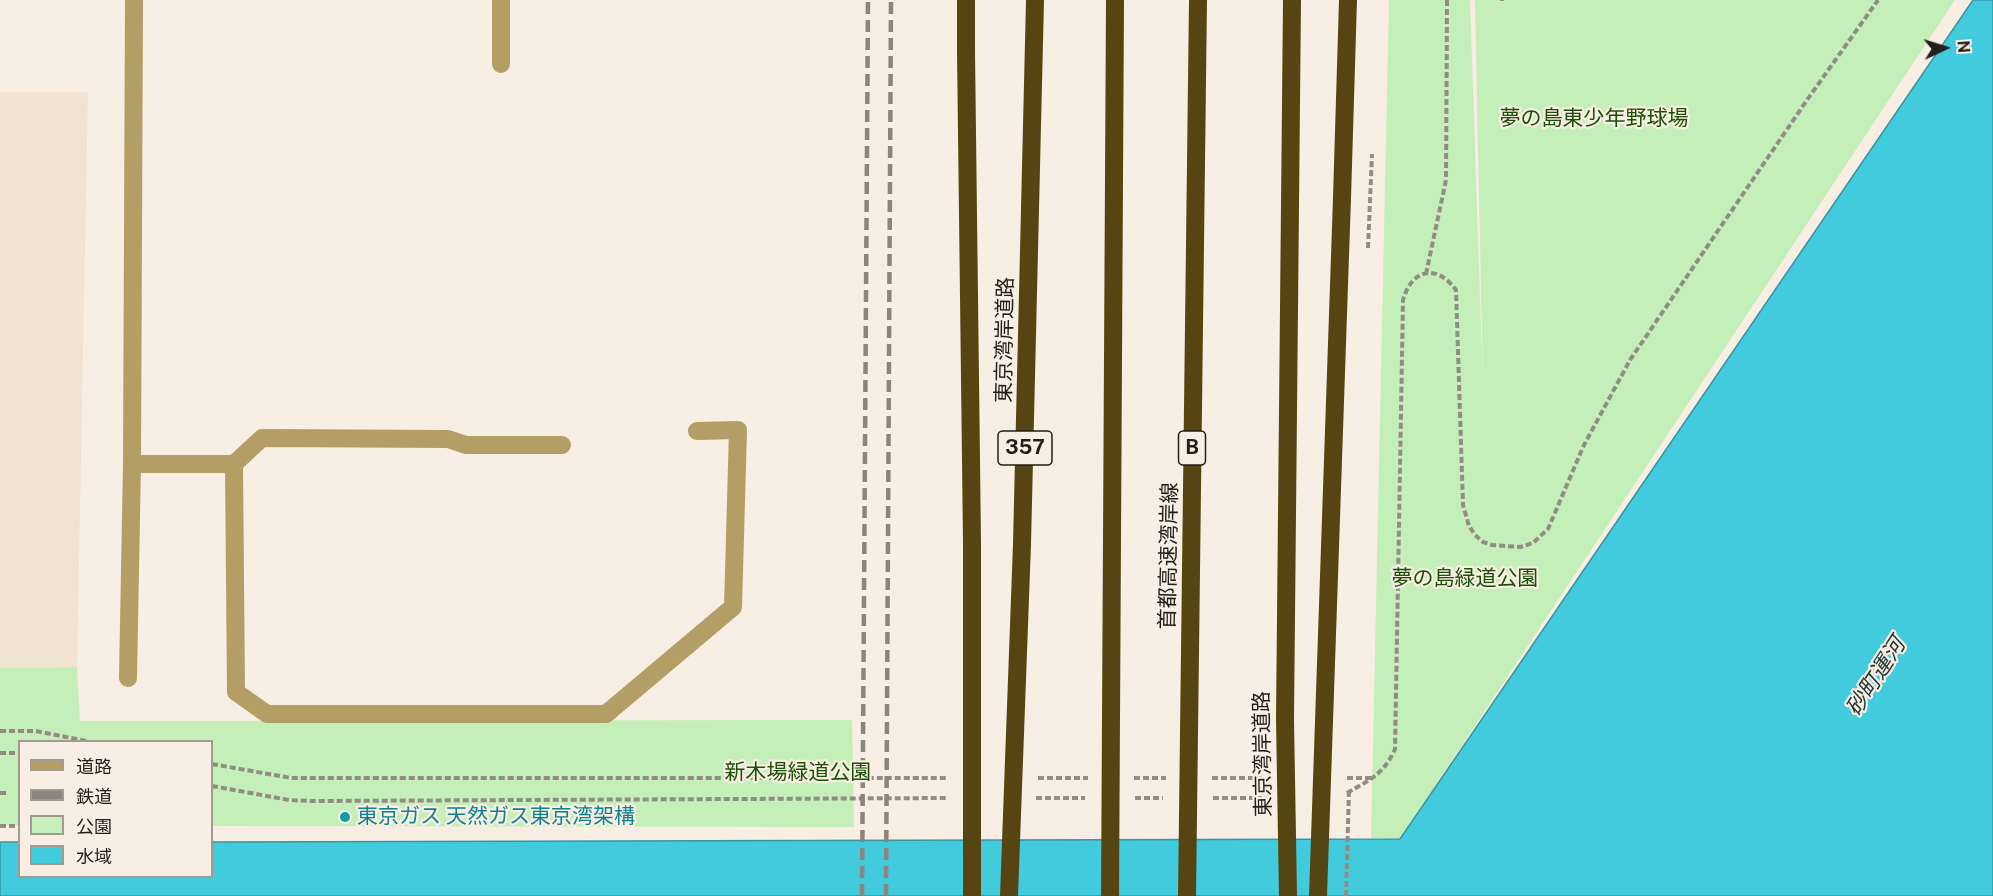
<!DOCTYPE html>
<meta charset="utf-8">
<style>
body{margin:0}
#map{position:relative;width:1993px;height:896px;overflow:hidden;background:#f8eee4;font-family:"Public Sans","Noto Sans JP",sans-serif}
canvas{display:block}
.legend{position:absolute;left:18px;top:740px;width:195px;height:138px;box-sizing:border-box;background:#f8eee4;border:2px solid #a29b93;margin:0;padding:8px 10px;list-style:none;font-size:18px;color:#221e1a}
.legend li{display:flex;align-items:center;gap:12px;height:30px}
.legend b{width:30px;border:2px solid #a29b93}
.north{position:absolute;left:1915px;top:18px;width:60px;height:60px;-webkit-text-stroke:4px #f8eee4;paint-order:stroke;rotate:86deg;font-size:16px;font-weight:700;line-height:24px;text-align:center;color:#221e1a}
.north::after{content:'';display:block;margin:auto;width:21px;height:27px;background:#221e1a;clip-path:polygon(50% 0,100% 100%,50% 72%,0 100%)}
</style>
<div id="map">
<canvas width="1993" height="896"></canvas>
<ul class="legend">
<li><b style="height:8px;background:#b39e65"></b>道路</li>
<li><b style="height:8px;background:#8c857f"></b>鉄道</li>
<li><b style="height:16px;background:#c4efb9"></b>公園</li>
<li><b style="height:16px;background:#42cadd"></b>水域</li>
</ul>
<div class="north">N</div>
</div>
<script>
const c = document.querySelector('canvas').getContext('2d');
c.lineJoin = 'round';
function paint(path, color) { c.fillStyle = color; c.fill(path, 'evenodd'); }
function stroke(path, color, width, dash) { c.strokeStyle = color; c.lineWidth = width; c.lineCap = dash ? 'butt' : 'round'; c.setLineDash(dash || []); c.stroke(path); }
function label(font, color, halo, rows, align = 'center') {
  c.font = font + ' "Public Sans","Noto Sans JP",sans-serif'; c.lineWidth = 4.5; c.setLineDash([]); c.textBaseline = 'middle'; c.strokeStyle = halo; c.fillStyle = color; for (const [text, x, y, turn = 0] of rows) {
    c.save(); c.translate(x, y); c.rotate((+turn || 0) * Math.PI / 180); c.textAlign = isNaN(turn) ? turn : align; if (halo) c.strokeText(text, 0, 0); c.fillText(text, 0, 0); c.restore();
  }
}
paint(new Path2D(`
 M0,92H88L77,667L0,668Z`), '#f2e2d2');
paint(new Path2D(`
 M1389,0H1470L1483,387L1475,0H1955L1400,839L1371,838Z
 M77,667L80,721L852,720L854,827L212,826V742H20L19,825H0V668Z`), '#c4efb9');
const water = new Path2D(`
 M1973,0H1993V896H0V842H19L20,876H212V842L1400,839Z`);
paint(water, '#42cadd');
stroke(water, '#3896a2', 1.5);
stroke(new Path2D(`
 M1502,0V1
 M1426,274L1446,180L1447,0
 M0,731H36L91,742
 M0,753H20
 M212,764L291,778H947
 M1038,778H1088
 M1134,778H1166
 M1212,778H1262
 M1347,778H1373
 M212,786L289,800L311,801L947,798
 M0,793H8
 M1347,793C1370,780 1384,774 1395,749L1403,300C1412,269 1436,263 1456,290L1463,505L1469,526L1475,535L1483,542L1492,545L1520,547L1533,543L1548,529L1584,445L1630,360L1807,100L1878,0
 M1036,798H1085
 M1135,798H1163
 M1213,798H1262
 M0,826H20`), '#938c84', 4, [6, 3]);
stroke(new Path2D(`
 M501,0V64
 M562,445H466L448,439L262,438L234,464L236,692L267,714H606L733,607L738,430L697,431
 M132,464H234
 M128,678L132,464L134,0`), '#b39e65', 18);
stroke(new Path2D(`
 M966,0V51
 M1342,198L1348,0`), '#564512', 18);
stroke(new Path2D(`
 M862,896L868,0
 M886,896L891,0`), '#8c857f', 4.5, [12, 6]);
stroke(new Path2D(`
 M1368,248L1372,154
 M1346,896L1349,789`), '#938c84', 4, [6, 3]);
stroke(new Path2D(`
 M966,51L972,542V896
 M1009,896L1022,544L1035,0
 M1110,896L1115,0
 M1187,896L1198,0
 M1288,896L1285,719L1292,0
 M1318,896L1342,198`), '#564512', 18);
for (const [x, y, r, color] of [
 [345,817,6,"#0f9aa8"]
]) { const dot = new Path2D(); dot.arc(x, y, r, 0, 2 * Math.PI); c.fillStyle = color; c.fill(dot); stroke(dot, '#f8eee4', 2); }
for (const [x, y, w] of [
 [1025,448,54],
 [1192,448,27]
]) { const box = new Path2D(); box.roundRect(x - w / 2, y - 17, w, 34, 4.5); c.fillStyle = '#f8eee4'; c.fill(box); stroke(box, '#221e1a', 1.5); }
label('bold 20px', '#221e1a', null, [
 ["357",1025,448],
 ["B",1192,448]
]);
label('21px', '#1a5106', '#f8eee4', [
 ["夢の島東少年野球場",1594,119],
 ["夢の島緑道公園",1465,579],
 ["新木場緑道公園",798,773]
]);
label('21px', '#221e1a', '#f8eee4', [
 ["東京湾岸道路",1005,340,-89],
 ["首都高速湾岸線",1169,556,-89],
 ["東京湾岸道路",1263,754,-91]
]);
label('21px', '#0d838f', '#f8eee4', [
 ["東京ガス 天然ガス東京湾架構",357,817]
], 'left');
label('italic 22px', '#20373a', '#f8eee4', [
 ["砂町運河",1876,677,-57]
]);
</script>
